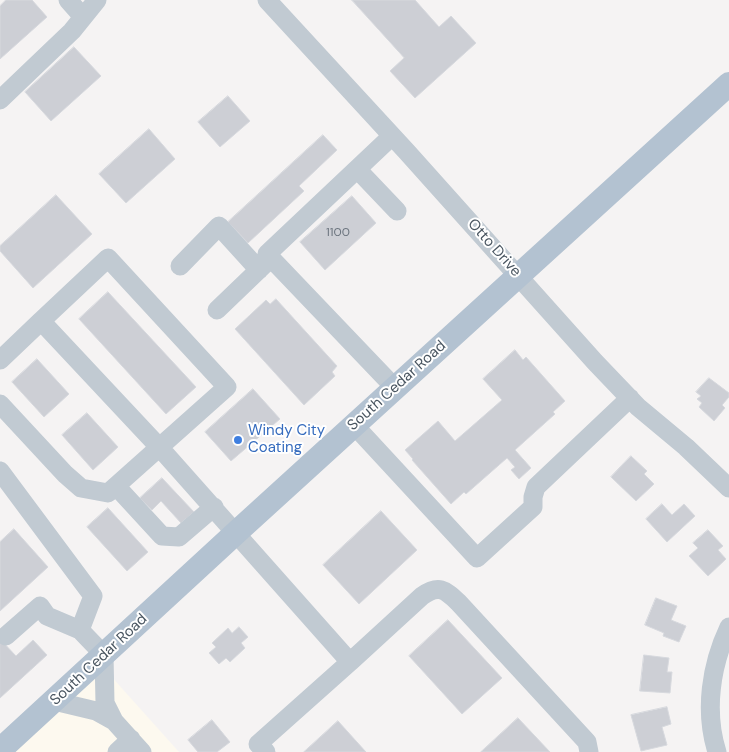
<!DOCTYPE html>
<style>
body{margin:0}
canvas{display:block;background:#f5f3f3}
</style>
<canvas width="729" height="752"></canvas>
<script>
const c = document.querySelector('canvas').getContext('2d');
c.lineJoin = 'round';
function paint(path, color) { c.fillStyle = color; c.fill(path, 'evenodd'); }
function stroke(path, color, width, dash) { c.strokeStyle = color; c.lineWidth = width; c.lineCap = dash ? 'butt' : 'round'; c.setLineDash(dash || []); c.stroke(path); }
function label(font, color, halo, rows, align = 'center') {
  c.font = font + ' "DM Sans",sans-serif'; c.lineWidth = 4; c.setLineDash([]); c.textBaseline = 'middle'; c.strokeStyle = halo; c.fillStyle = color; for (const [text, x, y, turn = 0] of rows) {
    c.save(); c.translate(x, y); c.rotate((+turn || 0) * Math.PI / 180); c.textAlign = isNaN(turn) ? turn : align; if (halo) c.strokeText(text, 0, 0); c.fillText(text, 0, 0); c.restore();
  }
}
paint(new Path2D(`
 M92,655L179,752H0Z`), '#fdf9ef');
const building = new Path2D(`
 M6,0H32L47,17L0,59V6Z
 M352,0H415L439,27L451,16L476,43L415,98L390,71L404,58Z
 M74,47L101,76L51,121L25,92Z
 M228,96L250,121L220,147L198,122Z
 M149,129L175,159L126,203L99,174Z
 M323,135L337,150L299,186L304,191L248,243L228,222Z
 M56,195L92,234L33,288L0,251V246Z
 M352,196L376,223L325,270L300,242Z
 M108,292L196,387L166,414L79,319Z
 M276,299L337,366L332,372L335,376L304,405L235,329L266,300L270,304Z
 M515,350L523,360L526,357L565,401L553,412L555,414L515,450L531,468L519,479L511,470L515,467L507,458L466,494L464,492L451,504L412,460L413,459L405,450L438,421L455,441L502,400L483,379Z
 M37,359L69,394L44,417L12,382Z
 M709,378L729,393V397L722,405L725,408L714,421L699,407L702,403L697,399L701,396L696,392Z
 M253,389L280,419L231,461L205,432Z
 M87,413L118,447L93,470L62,435Z
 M631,456L647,471L644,474L654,484L636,501L611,477Z
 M162,478L194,512L181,523L161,501L152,510L140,498Z
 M662,504L672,515L684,504L695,516L667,542L646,519Z
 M108,508L148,552L127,571L87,527Z
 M381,511L417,550L359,604L323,565Z
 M14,529L48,567L0,611V542Z
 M708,530L723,546L718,550L726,559L708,576L689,556L698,548L693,543Z
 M656,598L677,606L671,620L686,626L679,642L663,636L664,633L645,625Z
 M448,620L502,678L462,714L409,656Z
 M239,627L248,637L241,643L245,648L230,662L226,658L219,664L209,653L216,647L212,643L228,628L232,633Z
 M0,639L16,656L33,640L47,655L0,698Z
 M644,655L669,658L667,672H672L670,693L640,691Z
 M667,707L671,724L662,727L667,745L641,751L631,715Z
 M518,718L550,752H481Z
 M212,720L230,742L217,752H198L188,740Z
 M338,721L366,752H304Z`);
paint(building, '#cdcfd5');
stroke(building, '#d7d9de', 1);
stroke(new Path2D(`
 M68,0L83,17
 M267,0L407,152L595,362L638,407L686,447L729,488
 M0,100L72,31L97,0
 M392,136L267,254L395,388
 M357,169L397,211
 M180,266L219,226L259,270
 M217,310L268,261
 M0,360L41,321
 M0,404L65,474L81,488L108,493L227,387L108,258L41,321L160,448L350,662L422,596C439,584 445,590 458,602L587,742L589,752
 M354,425L477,558L533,507V497L536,487L630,398
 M0,471L93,596L80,630
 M116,486L162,536L179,537L214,507
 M6,636L40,606L47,616L80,630L104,655L105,703L114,721L142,752
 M54,701L96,711L114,721
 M117,752L131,739
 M266,752L258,744L350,662
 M717,752C704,711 711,665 729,627`), '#c1cad2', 19);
stroke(new Path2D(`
 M0,750L239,530L729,84`), '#b3c2d1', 24);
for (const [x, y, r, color] of [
 [238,440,5,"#3f7fe0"]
]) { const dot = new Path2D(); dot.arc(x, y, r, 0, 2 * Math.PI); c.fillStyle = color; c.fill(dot); stroke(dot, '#fff', 2); }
label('12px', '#6b747e', null, [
 ["1100",338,233]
]);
label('15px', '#4a5661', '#fff', [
 ["Otto Drive",494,248,48],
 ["South Cedar Road",397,386,-42],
 ["South Cedar Road",99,660,-43]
]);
label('15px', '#366cbe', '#fff', [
 ["Windy City",248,431],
 ["Coating",248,448]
], 'left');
</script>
